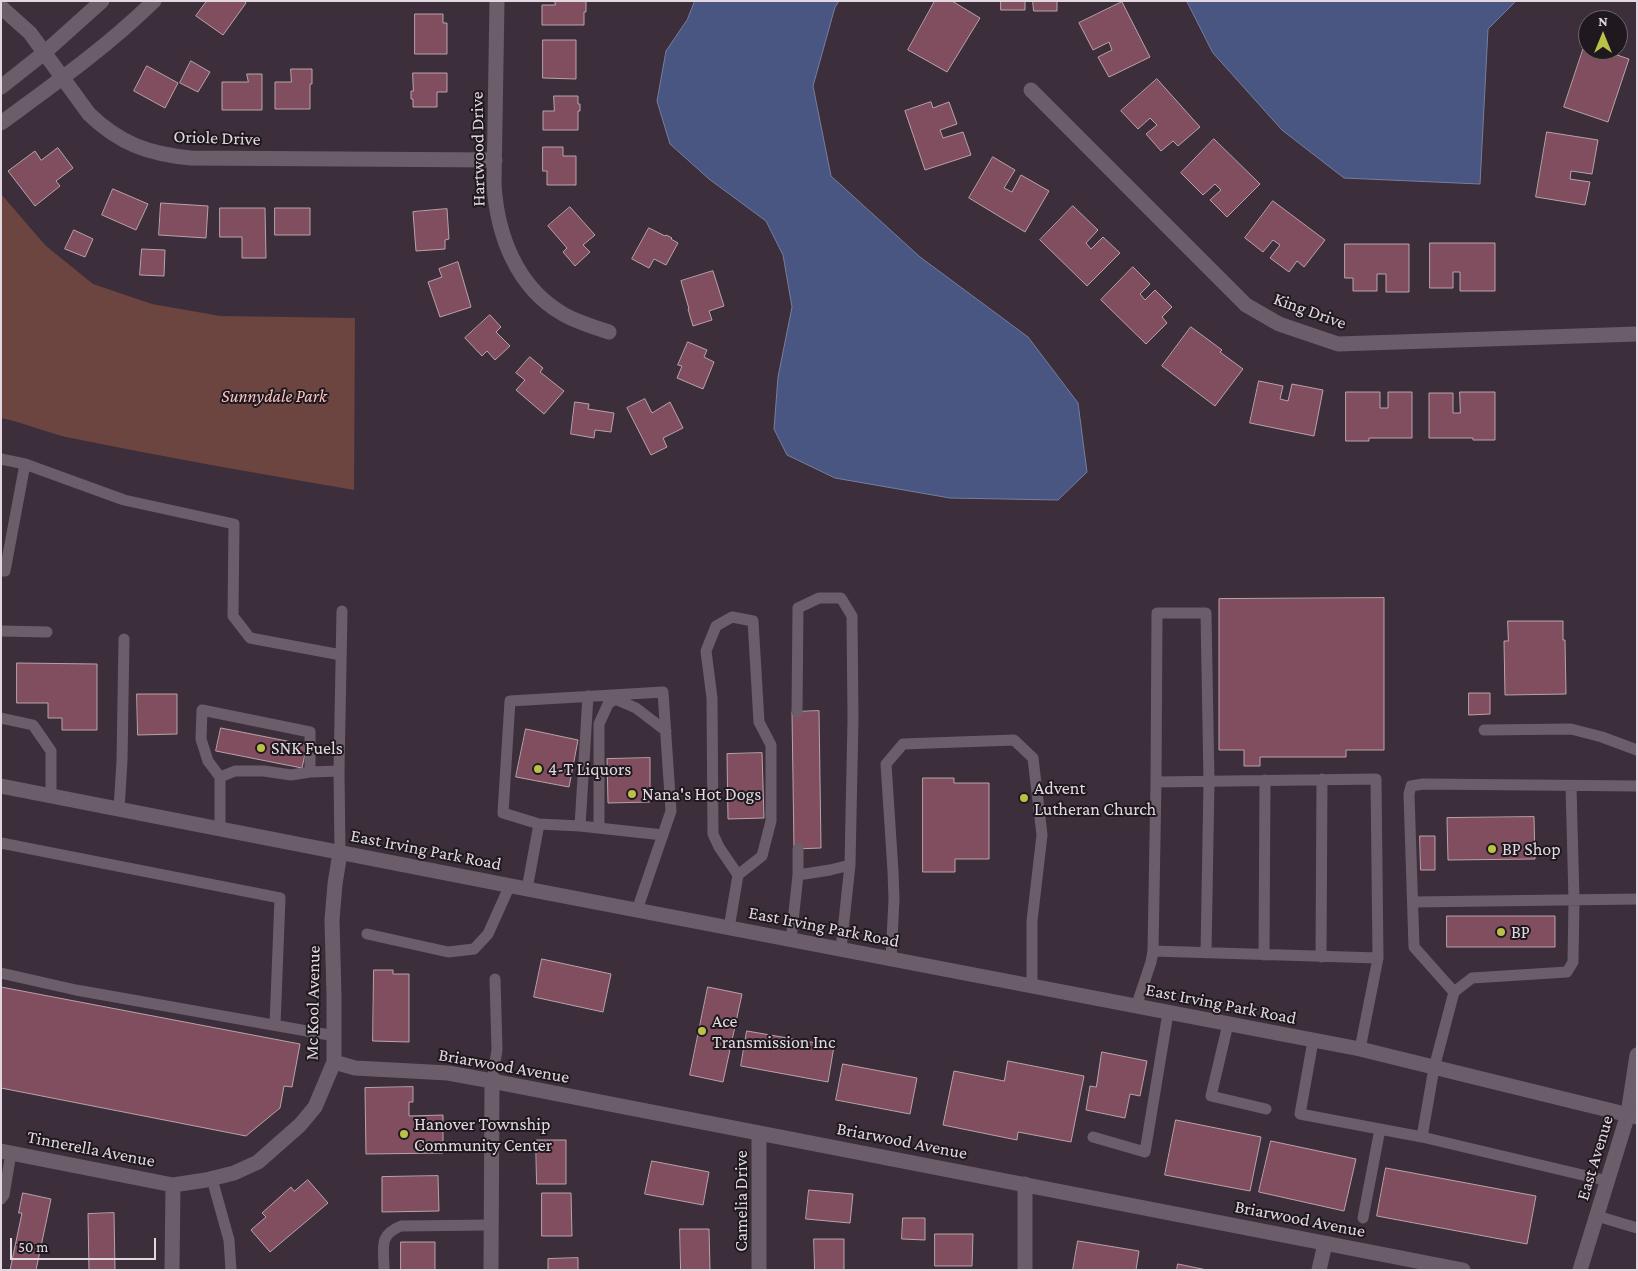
<!DOCTYPE html>
<style>
body{margin:0}
#map{position:relative;width:1638px;height:1271px;overflow:hidden;background:#3c2f3b;font-family:"Crimson Pro",serif}
canvas{display:block}
.frame{position:absolute;inset:0;border:2px solid #e1d8e0;pointer-events:none}
.north{position:absolute;left:1578px;top:10px;width:50px;height:50px;box-sizing:border-box;background:#1f191f;border:1px solid #6d656c;border-radius:50%;rotate:0deg;font-size:14px;font-weight:700;line-height:20px;text-align:center;color:#e1d8e0}
.north::after{content:'';display:block;margin:auto;width:18px;height:22px;background:#b9c146;clip-path:polygon(50% 0,100% 100%,50% 72%,0 100%)}
.scale{position:absolute;left:10px;top:1238px;width:146px;height:22px;box-sizing:border-box;border:2px solid #e1d8e0;border-top:0;padding-left:6px;font-size:15px;line-height:18px;white-space:nowrap;color:#e1d8e0;-webkit-text-stroke:4px #1f191f;paint-order:stroke}
</style>
<div id="map">
<canvas width="1638" height="1271"></canvas>
<div class="frame"></div>
<div class="north">N</div>
<div class="scale">50 m</div>
</div>
<script>
const c = document.querySelector('canvas').getContext('2d');
c.lineJoin = 'round';
function paint(path, color) { c.fillStyle = color; c.fill(path, 'evenodd'); }
function stroke(path, color, width, dash) { c.strokeStyle = color; c.lineWidth = width; c.lineCap = dash ? 'butt' : 'round'; c.setLineDash(dash || []); c.stroke(path); }
function label(font, color, halo, rows, align = 'center') {
  c.font = font + ' "Crimson Pro",serif'; c.lineWidth = 4; c.setLineDash([]); c.textBaseline = 'middle'; c.strokeStyle = halo; c.fillStyle = color; for (const [text, x, y, turn = 0] of rows) {
    c.save(); c.translate(x, y); c.rotate((+turn || 0) * Math.PI / 180); c.textAlign = isNaN(turn) ? turn : align; if (halo) c.strokeText(text, 0, 0); c.fillText(text, 0, 0); c.restore();
  }
}
paint(new Path2D(`
 M1,194L46,246L93,284L152,304L220,316L355,318L354,490C260,474 165,457 71,438C47,433 25,423 1,418Z`), '#6c4440');
const water = new Path2D(`
 M695,1H839L835,7L813,86L831,176L920,257L1028,337L1078,403L1087,472L1058,500L950,498L835,478L787,455L774,429L778,377L792,307L783,255L766,221L709,179L670,144L657,101L666,51L687,20Z
 M1187,1H1516L1488,29L1480,184L1344,178L1282,130L1213,53Z`);
paint(water, '#495681');
stroke(water, '#777d9e', 1);
const building = new Path2D(`
 M207,1H244L246,3L223,35L196,16Z
 M555,1H586V12H584V25H542V5H555Z
 M935,1H952L980,18L947,72L908,50Z
 M1001,1H1025V10H1001Z
 M1033,1H1057V11H1034Z
 M1122,2L1150,57L1109,77L1098,57L1112,50L1109,42L1093,50L1079,23Z
 M415,14H443V23H447V54H415Z
 M543,40H576V79L543,78Z
 M1585,44L1588,45V50H1602L1629,59L1608,122L1564,107Z
 M191,61L210,72L198,92L180,83Z
 M147,66L178,83L165,108L134,91Z
 M291,69H312V84H310V109H275V82H291Z
 M413,73H447V92H437V107H413V99H411V91H413Z
 M247,74H262V110H222V82H248Z
 M1157,79L1200,127L1178,146L1173,141L1161,151L1146,134L1157,125L1150,118L1138,129L1121,111Z
 M554,96H578V104H580V111H578V130H543V111H554Z
 M931,102L933,108L949,102L957,124L940,130L943,138L963,132L971,155L925,170L905,111Z
 M1547,132L1598,140L1592,174L1571,171L1570,179L1590,182L1585,205L1536,197Z
 M1214,139L1260,184L1227,217L1210,200L1221,190L1215,184L1203,195L1181,173Z
 M543,147H563V156H576V185H547V171H543Z
 M58,148L73,168L56,181L60,186L35,206L8,171L35,151L41,160Z
 M993,157L1015,170L1004,188L1012,192L1021,175L1049,191L1025,232L969,198Z
 M113,189L148,204L136,230L102,215Z
 M1273,201L1325,240L1304,267L1297,261L1289,272L1270,258L1280,245L1273,240L1263,252L1245,238Z
 M161,203L208,206L206,238L159,235Z
 M1073,206L1098,230L1086,243L1091,249L1103,237L1120,253L1087,286L1040,240Z
 M570,207L595,235L583,245L590,252L575,266L563,252L567,248L548,226Z
 M220,208H265L266,258H242V237H220Z
 M275,208H310V235H275Z
 M447,209L449,239L445,240V249L416,251L413,212Z
 M649,228L665,236L666,235L672,238L671,239L678,243L666,265L654,259L649,268L632,259Z
 M74,230L93,239L85,257L65,249Z
 M1430,243H1495V291H1460V272H1453V288H1430Z
 M1345,244H1409V292H1386V274H1377V291H1353V278H1345Z
 M142,249L165,250L164,276L140,275Z
 M458,262L471,307L440,317L428,282L442,277L439,269Z
 M1133,267L1150,284L1140,294L1145,300L1155,290L1172,307L1162,317L1167,323L1146,344L1101,300Z
 M713,271L724,306L709,311L712,320L693,326L688,309H689L681,281Z
 M490,315L501,327L496,332L510,346L495,360L487,351L482,356L465,338Z
 M1191,327L1222,350L1220,352L1243,369L1215,406L1162,366Z
 M688,342L707,350L704,357L714,362L703,389L677,378L682,366L678,365Z
 M530,357L543,368L540,372L564,391L544,414L516,390L525,380L516,373Z
 M1259,381L1283,386L1280,399L1288,401L1292,384L1323,390L1314,436L1250,423Z
 M1346,392H1380V408H1388V392H1412V438H1369V441H1346Z
 M1460,392H1495V440H1473V438H1429V393H1453V413H1460Z
 M645,399L652,413L670,402L683,428L663,438L667,447L651,455L627,408Z
 M575,402L589,404L588,409L614,413L611,432L595,430L594,438L571,434Z
 M1384,598V750H1346V757H1260V766H1244V750H1219V599Z
 M1508,621H1563V640H1565L1566,694L1505,695L1504,641H1508Z
 M17,663L97,664V730H62V718H48V703H17Z
 M1469,693H1490V714L1469,715Z
 M137,694H177V734L138,735Z
 M819,711L821,848L794,849L792,712Z
 M221,728L307,745L302,768L216,751Z
 M526,729L578,740L569,787L516,777Z
 M762,753L764,818L728,819L727,754Z
 M650,758V802L608,803L607,759Z
 M923,778H954V783H989V859H955V872H923Z
 M1534,817L1535,859L1448,860L1447,818Z
 M1420,836H1435V870H1421Z
 M1447,916H1555V947H1447Z
 M542,959L611,974L603,1012L534,997Z
 M374,970H393V974H409V1042L373,1041Z
 M1,987L300,1044L292,1087L284,1086L280,1108L246,1136L1,1088Z
 M708,987L742,994L723,1082L690,1075Z
 M747,1031L834,1046L828,1082L741,1066Z
 M1102,1052L1147,1061L1140,1096L1130,1094L1125,1118L1086,1110L1090,1086L1096,1087Z
 M1008,1061L1084,1076L1071,1142L1018,1132L1017,1140L943,1125L954,1071L1004,1081Z
 M843,1064L917,1078L910,1114L836,1100Z
 M413,1087V1102H409V1116L443,1115V1153L366,1154L365,1088Z
 M1176,1120L1261,1137L1250,1191L1165,1175Z
 M536,1140H566V1184H537Z
 M1271,1141L1356,1159L1344,1211L1259,1192Z
 M652,1161L709,1172L703,1205L645,1194Z
 M1386,1168L1536,1196L1527,1244L1377,1216Z
 M438,1176L439,1211L382,1212V1177Z
 M308,1180L328,1203L270,1252L251,1230L266,1217L262,1213L291,1187L294,1191Z
 M809,1190L853,1194L850,1223L806,1219Z
 M23,1193L51,1199L36,1270H10L22,1213H19Z
 M542,1193H571L572,1236H542Z
 M114,1213L115,1270H89L88,1214Z
 M903,1218H925V1240L902,1239Z
 M680,1229H709L710,1270H681Z
 M935,1234H973L972,1266H935Z
 M814,1239H844V1270H815Z
 M1078,1241L1139,1251L1136,1270H1073Z
 M401,1242H435V1270H401Z
 M578,1258V1270H548V1259Z
 M1178,1264L1207,1270H1177Z`);
paint(building, '#814e60');
stroke(building, '#b9a2a9', 1);
stroke(new Path2D(`
 M1,459L25,464L124,500L234,524L233,616L250,638L341,655
 M1,571H5L25,464
 M1,631L47,632
 M797,712L798,608L819,598H841L852,616L853,719L850,865L841,949
 M1,718L33,725L51,751V795
 M1484,730L1571,729L1602,737L1637,750
 M220,777L208,761L201,739L202,710L310,732V772
 M1156,782L1157,613H1206L1209,781L1206,953
 M119,809L122,761L124,639
 M539,824L580,826L663,835
 M580,826L588,696
 M599,828V724L608,704L615,699L636,708L666,731
 M220,829V777L235,771H264L291,775L310,772L339,771
 M1,843L280,898L275,1025
 M340,853L339,771L342,611
 M798,875L830,870L850,865
 M527,889L539,824L503,813L510,701L663,692L671,811L637,910
 M1413,902L1637,899
 M729,928L738,875L762,856L771,821V745L759,722L753,621L732,617L716,626L706,651L712,698L713,834L719,847L738,875
 M367,934L448,952L474,949L488,934L510,885
 M791,940L798,875V849
 M1153,951L1378,958
 M1264,955L1265,780
 M1321,957L1322,779
 M891,959L894,899L893,871L886,764L903,744L1014,740L1033,758L1042,835L1032,921V986
 M1,973L76,990L335,1036
 M1454,992L1472,978L1567,972L1573,962L1574,900L1571,786
 M1136,1007L1151,962L1153,951L1156,782L1376,779L1378,958L1360,1049
 M1228,1024L1211,1096L1266,1109
 M1313,1041L1300,1114L1422,1137
 M492,1081L497,1050L495,979
 M1093,1137L1145,1152L1168,1013
 M212,1179L229,1240L231,1270
 M1608,1181L1422,1137L1434,1068L1454,992L1414,947L1409,794L1411,786L1423,784L1637,786
 M1,1199L4,1195L11,1153
 M1597,1216L1637,1228
 M1363,1218L1380,1129
 M384,1270C384,1248 378,1235 401,1226L491,1225`), '#6c5d6b', 11);
stroke(new Path2D(`
 M497,1L494,184C497,234 516,287 563,314C577,322 593,327 609,332
 M1,7L30,33L89,114C120,144 149,154 191,158L495,160
 M1,87L44,53L102,1
 M1031,90L1246,305L1279,324L1338,344L1637,334
 M1,123C53,85 107,47 154,1
 M334,1062L355,1068L448,1073L492,1081L1463,1270
 M759,1133V1270
 M1,1151L173,1185
 M1025,1184V1270
 M172,1270L173,1185L206,1180L234,1173L258,1162L300,1125L315,1107L334,1062V996L332,920L335,884L340,853
 M491,1270L492,1081
 M1319,1270L1325,1244
 M1580,1270L1628,1114L1637,1055`), '#6c5d6b', 15);
stroke(new Path2D(`
 M1,786L527,889L1360,1049L1637,1117`), '#6c5d6b', 15);
for (const [x, y, r, color] of [
 [261,748,5,"#b9c146"],
 [538,769,5,"#b9c146"],
 [632,794,5,"#b9c146"],
 [1024,798,5,"#b9c146"],
 [1492,849,5,"#b9c146"],
 [1501,932,5,"#b9c146"],
 [702,1031,5,"#b9c146"],
 [404,1134,5,"#b9c146"]
]) { const dot = new Path2D(); dot.arc(x, y, r, 0, 2 * Math.PI); c.fillStyle = color; c.fill(dot); stroke(dot, '#1f191f', 2); }
label('18px', '#e1d8e0', '#1f191f', [
 ["Oriole Drive",217,138,2],
 ["Hartwood Drive",478,149,-91],
 ["King Drive",1310,311,20],
 ["East Irving Park Road",426,850,11],
 ["East Irving Park Road",824,927,11],
 ["Mc Kool Avenue",313,1003,-89],
 ["East Irving Park Road",1221,1004,11],
 ["Briarwood Avenue",504,1066,10],
 ["Briarwood Avenue",902,1141,11],
 ["Tinnerella Avenue",91,1149,11],
 ["East Avenue",1595,1158,-73],
 ["Camelia Drive",741,1201,-90],
 ["Briarwood Avenue",1300,1219,11]
]);
label('italic 18px', '#fac5bf', '#1f191f', [
 ["Sunnydale Park",274,396]
]);
label('18px', '#e1d8e0', '#1f191f', [
 ["SNK Fuels",271,748],
 ["4-T Liquors",548,769],
 ["Advent",1034,788],
 ["Lutheran Church",1034,809],
 ["Nana's Hot Dogs",642,794],
 ["BP Shop",1502,849],
 ["BP",1511,932],
 ["Ace",712,1021],
 ["Transmission Inc",712,1042],
 ["Hanover Township",414,1124],
 ["Community Center",414,1145]
], 'left');
</script>
